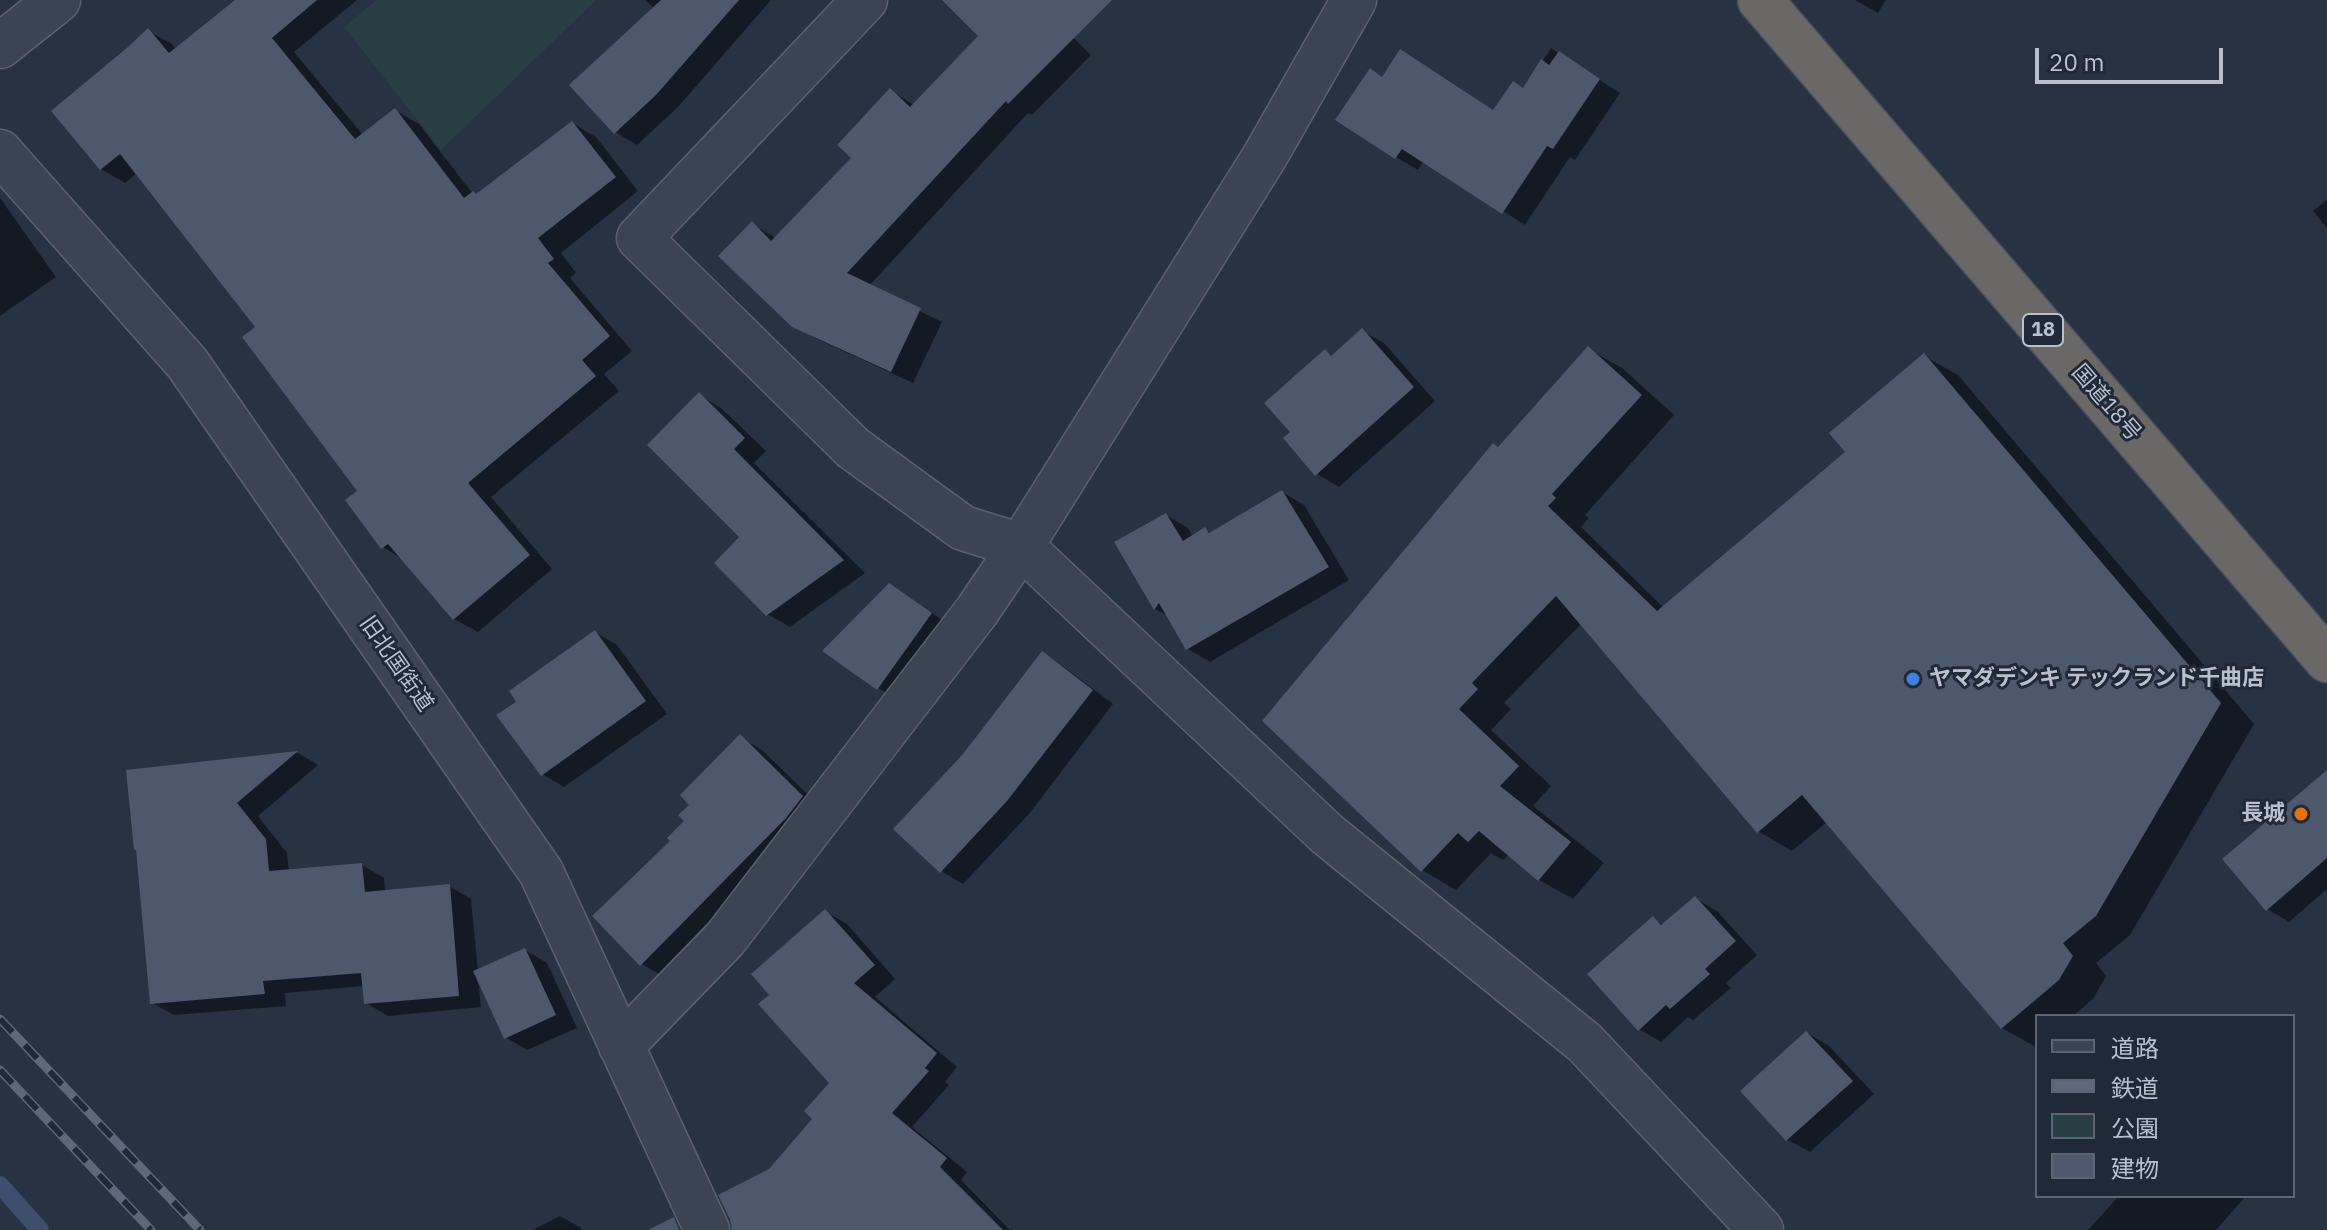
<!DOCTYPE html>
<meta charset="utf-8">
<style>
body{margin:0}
#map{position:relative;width:2327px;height:1230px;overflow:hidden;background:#273243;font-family:"IBM Plex Sans","Noto Sans JP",sans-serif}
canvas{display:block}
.legend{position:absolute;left:2035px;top:1014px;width:260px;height:184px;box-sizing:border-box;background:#202938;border:2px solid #5d6574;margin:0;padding:10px 14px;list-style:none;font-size:24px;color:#b9bfcd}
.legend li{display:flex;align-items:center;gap:16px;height:40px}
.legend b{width:40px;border:2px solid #5d6574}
.scale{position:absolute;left:2035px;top:48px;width:188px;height:36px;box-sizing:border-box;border:4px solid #b9bfcd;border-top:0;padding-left:10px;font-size:24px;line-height:28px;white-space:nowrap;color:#b9bfcd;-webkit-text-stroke:6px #202938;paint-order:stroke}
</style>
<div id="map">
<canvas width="2327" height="1230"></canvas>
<ul class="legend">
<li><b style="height:10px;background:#3c4453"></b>道路</li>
<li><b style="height:10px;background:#5e687a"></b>鉄道</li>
<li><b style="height:22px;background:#2a3f44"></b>公園</li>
<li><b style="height:22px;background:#4e586c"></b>建物</li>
</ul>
<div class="scale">20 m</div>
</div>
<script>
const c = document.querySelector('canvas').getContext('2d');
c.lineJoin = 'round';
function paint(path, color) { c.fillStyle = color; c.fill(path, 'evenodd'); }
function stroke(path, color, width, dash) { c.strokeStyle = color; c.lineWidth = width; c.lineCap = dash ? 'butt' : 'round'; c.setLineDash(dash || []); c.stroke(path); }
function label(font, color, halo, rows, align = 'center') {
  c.font = font + ' "IBM Plex Sans","Noto Sans JP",sans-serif'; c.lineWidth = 6; c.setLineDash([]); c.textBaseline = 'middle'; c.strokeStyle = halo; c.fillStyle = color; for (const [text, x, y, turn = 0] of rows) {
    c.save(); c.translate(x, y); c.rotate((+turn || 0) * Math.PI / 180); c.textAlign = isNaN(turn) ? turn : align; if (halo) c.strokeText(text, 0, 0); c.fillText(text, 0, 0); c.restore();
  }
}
paint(new Path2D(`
 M377,0H596L441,150L344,27Z`), '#2a3f44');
paint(new Path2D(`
 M238,0H357L294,52L363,135L395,110L419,124L473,194L477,196L572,123L596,137L638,191L561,253L576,273L570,278L632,351L604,374L619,391L491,497L552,569L478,632L454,619L404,560L383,547L360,492L258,328L137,173L125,183L101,169L148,31L172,44L176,50Z
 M645,0H771L678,107L637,145L615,132L655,9Z
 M979,0H1035L1091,55L1032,115L1028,113L869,286L942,322L913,383L817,339L793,326L752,224L776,238L854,158L890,90L914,105L981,36Z
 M1855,0H1886L1878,13Z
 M1551,48L1620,93L1575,160L1570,157L1525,225L1424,161L1418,170L1396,157L1384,78L1495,112L1524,90Z
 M0,198L56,277L0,316Z
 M2327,200V228L2313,211Z
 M1362,331L1384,343L1435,401L1339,487L1317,474L1325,352L1333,356Z
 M1588,349L1622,368L1674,415L1585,515L1589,518L1581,527L1664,608L1848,453L1924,356L1958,375L2254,724L2130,935L2096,963L2106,976L2093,999L2073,1016H2037L2036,1047L2002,1028L1827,822L1792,851L1758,831L1582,623L1504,703L1511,709L1491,730L1551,786L1533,806L1604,863L1573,899L1539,880L1509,854L1503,860L1491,853L1456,890L1422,870L1499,449Z
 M699,395L721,408L766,451L754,463L865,573L790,627L767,614Z
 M1282,492L1304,505L1349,580L1210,662L1188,649L1170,617L1155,609L1117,543L1166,515L1188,528L1193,537L1205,529L1212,534Z
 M890,585L953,627L900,701L878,688Z
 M595,632L617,645L667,714L564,787L542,774L519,702Z
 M1042,654L1064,667L1113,704L1029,814L963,884L941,871L964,756Z
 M740,737L762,750L824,810L664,977L642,964L673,841L687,821L692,805Z
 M298,753L318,765L258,816L287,853L289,871L362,865L384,878L385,892L449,886L471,899L478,972L525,950L547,963L577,1028L527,1050L505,1037L478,979L481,1007L388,1016L366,1003L364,986L285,993L286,1006L174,1015L152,1003L128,772Z
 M2327,773V889L2289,922L2267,909Z
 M1695,898L1717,911L1757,955L1726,983L1731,988L1693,1020L1688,1017L1661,1042L1639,1029L1653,919L1664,925Z
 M826,912L847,924L895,979L875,997L957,1067L945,1082L949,1085L912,1127L967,1172L961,1180L1010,1230H733L770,1170L815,1118L831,1083L771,995Z
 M1807,1033L1829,1046L1874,1094L1810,1152L1788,1140L1743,1091Z
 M2119,1196H2246L2216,1230H2088Z
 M560,1216L581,1228V1230H533Z`), '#0007');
stroke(new Path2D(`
 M0,1185L40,1230`), '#3e4e6c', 18);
paint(new Path2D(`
 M235,0H317L272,38L355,139L395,108L464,198L473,191L476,194L572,121L616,177L538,238L554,259L548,263L610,336L582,360L596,376L468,483L530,555L453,620L388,544L381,549L345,500L357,491L242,337L255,327L120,154L100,170L51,111L128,47L148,28L169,53Z
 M661,0H739L656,95L614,134L569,85Z
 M942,0H1112L1008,104L1006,101L847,273L921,308L891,372L792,327L718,256L752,221L771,241L851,158L837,145L890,88L910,107L978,36Z
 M1400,49L1493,110L1513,81L1523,88L1541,59L1549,65L1559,51L1600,79L1553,149L1547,146L1502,214L1402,149L1395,159L1335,120L1370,68L1382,77Z
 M1362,328L1414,387L1315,476L1283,438L1290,432L1264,403L1325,349L1331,356Z
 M1588,346L1642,395L1552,494L1556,498L1548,506L1657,611L1845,452L1829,433L1924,353L2221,703L2096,916L2063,943L2073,956L2059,980L2001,1029L1802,795L1757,833L1556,596L1472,683L1478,689L1459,709L1519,766L1500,786L1571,842L1538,881L1479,831L1468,842L1458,833L1421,872L1262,721L1493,443L1498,447Z
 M699,392L745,438L734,449L844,560L766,616L714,563L739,537L647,445Z
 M1282,490L1329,567L1186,650L1159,603L1154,610L1114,542L1166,513L1183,541L1205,527L1209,533Z
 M889,583L932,613L877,690L822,651Z
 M595,630L646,701L541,776L496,715L516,702L509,691Z
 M1042,651L1093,690L1007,801L940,873L893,829L963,754Z
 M740,734L803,796L786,818L640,966L592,916L670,841L667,838L684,821L678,815L689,805L680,795Z
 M298,751L237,803L266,839L269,871L362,863L365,892L450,884L459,996L364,1004L361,973L263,981L265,994L150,1004L136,850H134L126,770Z
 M2327,770V858L2266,911L2222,859Z
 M1695,896L1736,941L1705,969L1710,974L1670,1009L1666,1005L1638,1031L1587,974L1653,916L1661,925Z
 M825,909L875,965L854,983L937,1053L925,1068L929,1071L892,1113L947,1158L940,1167L1003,1230H732L730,1219L718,1195L769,1169L812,1119L804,1111L829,1083L758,1004L769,995L751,974Z
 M525,948L556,1015L504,1039L473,971Z
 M1806,1031L1853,1081L1786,1141L1740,1091Z
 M674,1217L679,1230H648Z`), '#4e586c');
const minor = new Path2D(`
 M865,0L639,238L853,448L963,528L1021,546L1327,834L1585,1043L1761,1230
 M0,46L58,0
 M0,152L187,363L541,872L707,1230
 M621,1046L725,939L977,611L1021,546L1265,156L1354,0`);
const trunk = new Path2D(`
 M1760,0L2327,660`);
stroke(minor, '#5a6270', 47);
stroke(trunk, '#464f5d', 47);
stroke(minor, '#3c4453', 44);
stroke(trunk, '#6a6866', 44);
const rail = new Path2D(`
 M0,1019L200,1230
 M0,1070L151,1230`);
stroke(rail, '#5e687a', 9);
stroke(rail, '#202938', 6, [18]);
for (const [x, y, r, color] of [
 [1913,679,8,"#3f7fe0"],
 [2301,814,8,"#e8710a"]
]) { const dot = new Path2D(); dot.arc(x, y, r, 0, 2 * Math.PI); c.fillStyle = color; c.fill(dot); stroke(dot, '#202938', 3); }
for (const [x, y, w] of [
 [2043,330,40]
]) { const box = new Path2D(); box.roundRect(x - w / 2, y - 16, w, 32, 6); c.fillStyle = '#202938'; c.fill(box); stroke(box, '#b9bfcd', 2); }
label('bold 20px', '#b9bfcd', null, [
 ["18",2043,330]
]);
label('22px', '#b9bfcd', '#202938', [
 ["国道18号",2106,403,49],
 ["旧北国街道",396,664,55]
]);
label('bold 22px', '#b9bfcd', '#202938', [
 ["ヤマダデンキ テックランド千曲店",1929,679],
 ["長城",2285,814,"right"]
], 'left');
</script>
